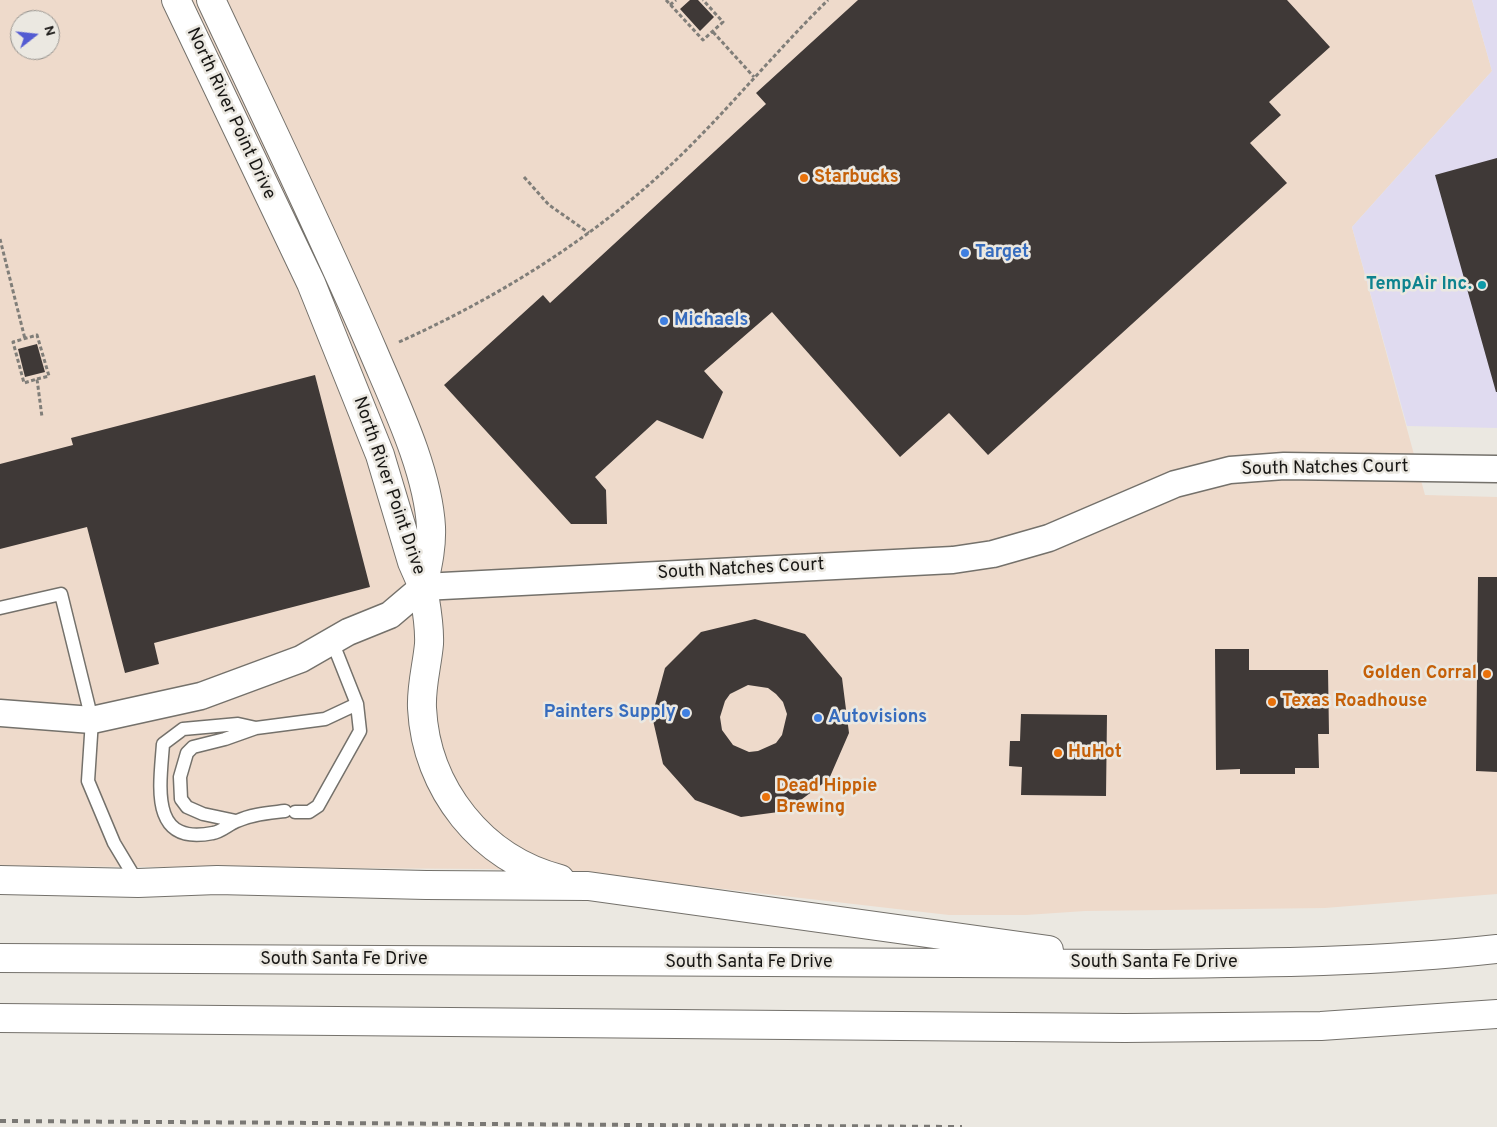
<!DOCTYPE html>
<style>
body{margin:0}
#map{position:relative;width:1497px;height:1127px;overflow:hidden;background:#ebe8e1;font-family:Overpass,sans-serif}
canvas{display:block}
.north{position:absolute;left:10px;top:10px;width:50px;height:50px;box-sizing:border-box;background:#ebe8e1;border:1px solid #97948f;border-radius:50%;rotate:74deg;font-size:14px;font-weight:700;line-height:20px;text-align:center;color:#181715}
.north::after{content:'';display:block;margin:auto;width:18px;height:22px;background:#535bd2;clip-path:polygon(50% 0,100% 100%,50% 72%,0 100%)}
</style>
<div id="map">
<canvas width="1497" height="1127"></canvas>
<div class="north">N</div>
</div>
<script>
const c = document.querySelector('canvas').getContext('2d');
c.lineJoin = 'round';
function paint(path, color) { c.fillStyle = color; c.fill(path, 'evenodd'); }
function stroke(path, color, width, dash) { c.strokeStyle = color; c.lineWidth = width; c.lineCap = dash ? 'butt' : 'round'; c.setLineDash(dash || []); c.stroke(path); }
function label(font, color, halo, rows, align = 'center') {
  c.font = font + ' Overpass,sans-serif'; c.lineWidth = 5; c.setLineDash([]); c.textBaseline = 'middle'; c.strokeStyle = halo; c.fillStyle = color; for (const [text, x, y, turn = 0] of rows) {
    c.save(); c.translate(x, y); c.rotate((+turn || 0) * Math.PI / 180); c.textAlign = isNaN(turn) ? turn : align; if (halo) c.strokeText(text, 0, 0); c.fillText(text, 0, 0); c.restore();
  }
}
paint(new Path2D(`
 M0,0H1472L1492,71L1352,227L1425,495L1497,497V894L1325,908L1085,911L1026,915H949L601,875L490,869L0,866ZM20,20H50V50H20Z`), '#eedacb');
paint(new Path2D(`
 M1472,0H1497V428L1407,426L1352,227L1492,71Z`), '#e0dbf0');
paint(new Path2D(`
 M690,0H698L714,17L700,31L680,9Z
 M858,0H1287L1330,47L1269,102L1281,115L1250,143L1287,183L988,455L949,413L900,457L772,312L704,371L723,392L703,439L657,420L595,477L606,490L607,524H571L444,385L543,295L550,303L766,104L756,93Z
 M1497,158V392H1496L1435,175Z
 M37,344L45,372L25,377L18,349Z
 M315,375L370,587L154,643L159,664L125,673L87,527L0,549V464L73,445L71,438Z
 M1478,577H1497V772L1476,771Z
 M755,619L805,634L842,678L849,733L829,779L786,811L741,817L695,800L663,764L652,716L665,668L701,632ZM748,685L768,688L776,694L783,702L787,714L782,735L776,743L758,751L749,752L733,745L722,730L720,717L725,701L730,694Z
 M1215,649H1249V670H1328L1329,734H1318L1319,768H1295V774H1240V769L1216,770Z
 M1021,714L1107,715L1106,796L1021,795L1022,767L1009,766L1010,741H1020Z`), '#3f3937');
const lane = new Path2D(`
 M0,608L61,594L92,720L88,781L114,843L138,883
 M256,728L238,724L183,729L163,744C160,786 149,846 213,833C221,832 229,824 237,821C252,814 269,813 285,811
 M295,812H309L318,806L360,731L357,704L332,641
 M236,821L203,814L187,807L181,799L180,777L187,753L193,747L225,739L256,728L325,719L357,704`);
const street = new Path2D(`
 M0,713L92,720L201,696L301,659L348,632L390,615L423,587L953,560L993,554L1049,538L1175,484L1230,470L1284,466L1497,469`);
const secondary = new Path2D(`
 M176,0L311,283L380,455L412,562L423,587
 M211,0C266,117 322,233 373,351C395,403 428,471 431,527C432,548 427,568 423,587`);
const highway = new Path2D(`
 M423,587C426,606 430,625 429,644C427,666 421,686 422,708C426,789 482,859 560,879
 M0,880L138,883L217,880L426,885L588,886L1049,950
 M0,958L1148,964C1265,963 1381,962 1497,949
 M0,1018L1125,1028L1321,1026L1497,1014`);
stroke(lane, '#74716b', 15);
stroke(street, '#74716b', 29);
stroke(secondary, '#74716b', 30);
stroke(highway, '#74716b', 30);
stroke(new Path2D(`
 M666,0L703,40L723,22L703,0
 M670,5L676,0
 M713,32L754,77
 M524,177L549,205L589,233
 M0,239L25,339
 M399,342C501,296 595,237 676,160C729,109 776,51 828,0
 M37,379L49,376L37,335L13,342L24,383L37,379L42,417`), '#807e79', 3, [4, 2.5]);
stroke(lane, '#fff', 12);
stroke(street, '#fff', 26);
stroke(secondary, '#fff', 28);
stroke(highway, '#fff', 28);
stroke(new Path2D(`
 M0,1121L962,1127`), '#7a7874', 4, [6, 6]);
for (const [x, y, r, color] of [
 [804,178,5,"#e8710a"],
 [965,253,5,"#3f7fe0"],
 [1482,285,5,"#0f9aa8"],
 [664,321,5,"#3f7fe0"],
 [1487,674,5,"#e8710a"],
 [1272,702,5,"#e8710a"],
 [686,713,5,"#3f7fe0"],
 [818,718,5,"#3f7fe0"],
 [1058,753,5,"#e8710a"],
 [766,797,5,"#e8710a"]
]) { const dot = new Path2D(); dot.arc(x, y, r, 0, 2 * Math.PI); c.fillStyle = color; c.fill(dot); stroke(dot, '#ebe8e1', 2); }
label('18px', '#181715', '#ebe8e1', [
 ["North River Point Drive",230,114,65],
 ["South Natches Court",1325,469,-1],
 ["North River Point Drive",388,486,71],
 ["South Natches Court",741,570,-3],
 ["South Santa Fe Drive",344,960],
 ["South Santa Fe Drive",749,963],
 ["South Santa Fe Drive",1154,963]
]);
label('bold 18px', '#c56008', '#ebe8e1', [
 ["Starbucks",814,178],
 ["Golden Corral",1477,674,"right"],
 ["Texas Roadhouse",1282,702],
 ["HuHot",1068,753],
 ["Dead Hippie",776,787],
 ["Brewing",776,808]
], 'left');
label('bold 18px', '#366cbe', '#ebe8e1', [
 ["Target",975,253],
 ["Michaels",674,321],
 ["Painters Supply",676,713,"right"],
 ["Autovisions",828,718]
], 'left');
label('bold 18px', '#0d838f', '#ebe8e1', [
 ["TempAir Inc.",1472,285]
], 'right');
</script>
